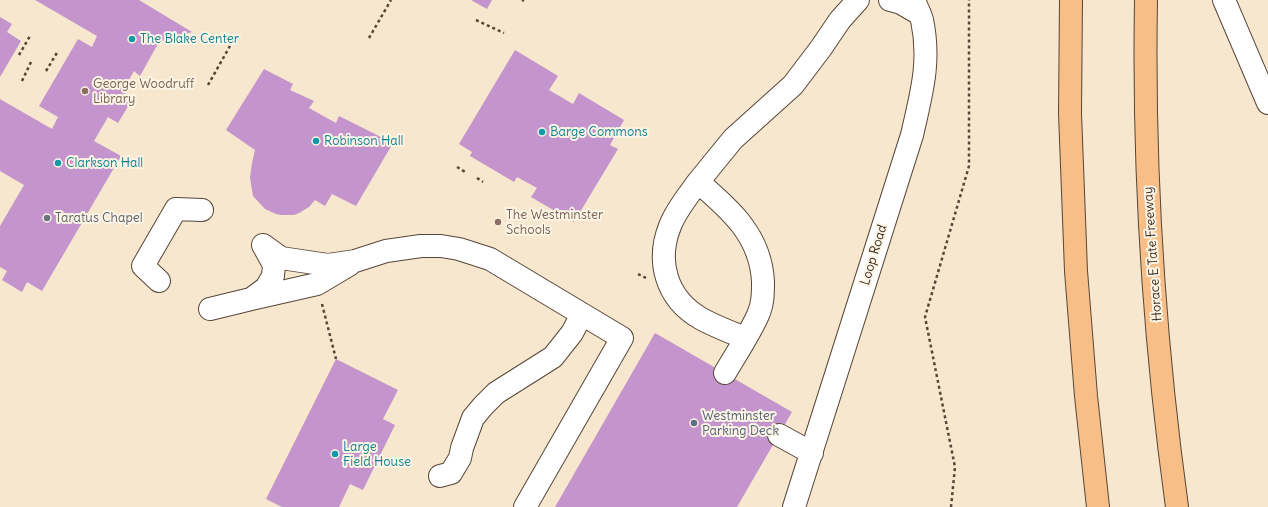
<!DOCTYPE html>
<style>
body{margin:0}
canvas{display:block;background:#f6e7ce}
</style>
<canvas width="1268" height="507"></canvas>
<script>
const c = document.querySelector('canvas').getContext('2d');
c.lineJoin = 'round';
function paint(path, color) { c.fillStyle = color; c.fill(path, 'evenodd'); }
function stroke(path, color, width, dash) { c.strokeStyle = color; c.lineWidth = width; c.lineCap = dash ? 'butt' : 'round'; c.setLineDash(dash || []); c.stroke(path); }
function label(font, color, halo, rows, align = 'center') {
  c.font = font + ' Delius,sans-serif'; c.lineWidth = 4; c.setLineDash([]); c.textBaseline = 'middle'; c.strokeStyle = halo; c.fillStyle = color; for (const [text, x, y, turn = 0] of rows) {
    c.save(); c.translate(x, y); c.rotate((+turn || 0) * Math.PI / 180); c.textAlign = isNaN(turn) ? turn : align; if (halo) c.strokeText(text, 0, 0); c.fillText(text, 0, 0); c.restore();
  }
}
paint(new Path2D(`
 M35,0H139L192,32L159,42L140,76L134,71L122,92L133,98L118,123L108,117L94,141L121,156L42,291L27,282L22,292L2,280L7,271L0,267V226L24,185L0,171V99L52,129L58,117L39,106L78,39L92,47L97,36Z
 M471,0H492L487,9Z
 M0,17L12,24L7,32L21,41L0,77Z
 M515,50L558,76L549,90L573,104L579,93L624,120L610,145L618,149L574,222L531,197L537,188L517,177L514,182L470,156L472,152L459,144Z
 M264,69L293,84L290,90L314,101L309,108L336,123L339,116L393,143L356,206L332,194L325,206L315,200L309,207L299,213L294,215H281L276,214L265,209L253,196L250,178L252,163L255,150L226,130Z
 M655,333L792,412L737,507H555Z
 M336,359L398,390L383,419L395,425L363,490L350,484L339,507H282L266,499Z`), '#c494cc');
const minor = new Path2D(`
 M890,0L901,3L920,14
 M1224,0L1268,103
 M698,182L733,139L793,85L821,48L840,20L858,0
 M263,245L281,258L328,265L355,261L386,251L421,246H441L459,249L490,259L622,338L525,507
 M159,281L143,266L176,209L202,210
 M251,299L317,284L349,265
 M210,309L251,299L266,288L273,276L274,265L263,245
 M725,373C736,354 749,335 758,315C763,304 763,293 763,282C761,236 730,209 698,182C688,196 676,210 670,226C656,261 666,298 700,318C714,326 730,332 745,338
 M779,435L812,453
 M440,476L451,473L460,458L462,448L473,418L483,406L496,393L553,357L572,333L582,314
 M794,507L912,135C921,95 931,62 922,20C920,13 916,6 914,0`);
const highway = new Path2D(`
 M1071,0L1070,113L1076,271L1086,396L1098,507
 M1146,0C1143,169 1154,340 1177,507`);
stroke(minor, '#574638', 24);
stroke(highway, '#574638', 24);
stroke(new Path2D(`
 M522,0L524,1
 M476,20L504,33
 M369,38L391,0
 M19,55L30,36
 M46,71L58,51
 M22,81L31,62
 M208,85L230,46
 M457,167L467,173
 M477,178L483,182
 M638,274L646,278
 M322,304L336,359
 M951,507L955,467L925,317L969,166V0`), '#574638', 2.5, [3, 3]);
stroke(minor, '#fff', 22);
stroke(highway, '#f7be87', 22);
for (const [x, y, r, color] of [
 [132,39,4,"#0f9aa8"],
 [85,91,4,"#8d6e63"],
 [542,132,4,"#0f9aa8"],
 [316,141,4,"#0f9aa8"],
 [58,163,4,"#0f9aa8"],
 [47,218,4,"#6b7280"],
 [498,222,4,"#8d6e63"],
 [694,423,4,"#5c6f8a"],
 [335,454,4,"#0f9aa8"]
]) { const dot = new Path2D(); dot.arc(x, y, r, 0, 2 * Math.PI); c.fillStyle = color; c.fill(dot); stroke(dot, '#fcf5e5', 1.5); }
label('13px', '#0d838f', '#fcf5e5', [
 ["The Blake Center",140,39],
 ["Barge Commons",550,132],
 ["Robinson Hall",324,141],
 ["Clarkson Hall",66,163],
 ["Large",343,447],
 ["Field House",343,462]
], 'left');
label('13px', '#785e54', '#fcf5e5', [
 ["George Woodruff",93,84],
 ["Library",93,99],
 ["The Westminster",506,215],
 ["Schools",506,230]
], 'left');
label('13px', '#5b616d', '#fcf5e5', [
 ["Taratus Chapel",55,218]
], 'left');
label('13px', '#3b2a1e', '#fcf5e5', [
 ["Horace E Tate Freeway",1153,254,-94],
 ["Loop Road",874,255,-73]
]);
label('13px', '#4e5e75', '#fcf5e5', [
 ["Westminster",702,416],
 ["Parking Deck",702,431]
], 'left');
</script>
